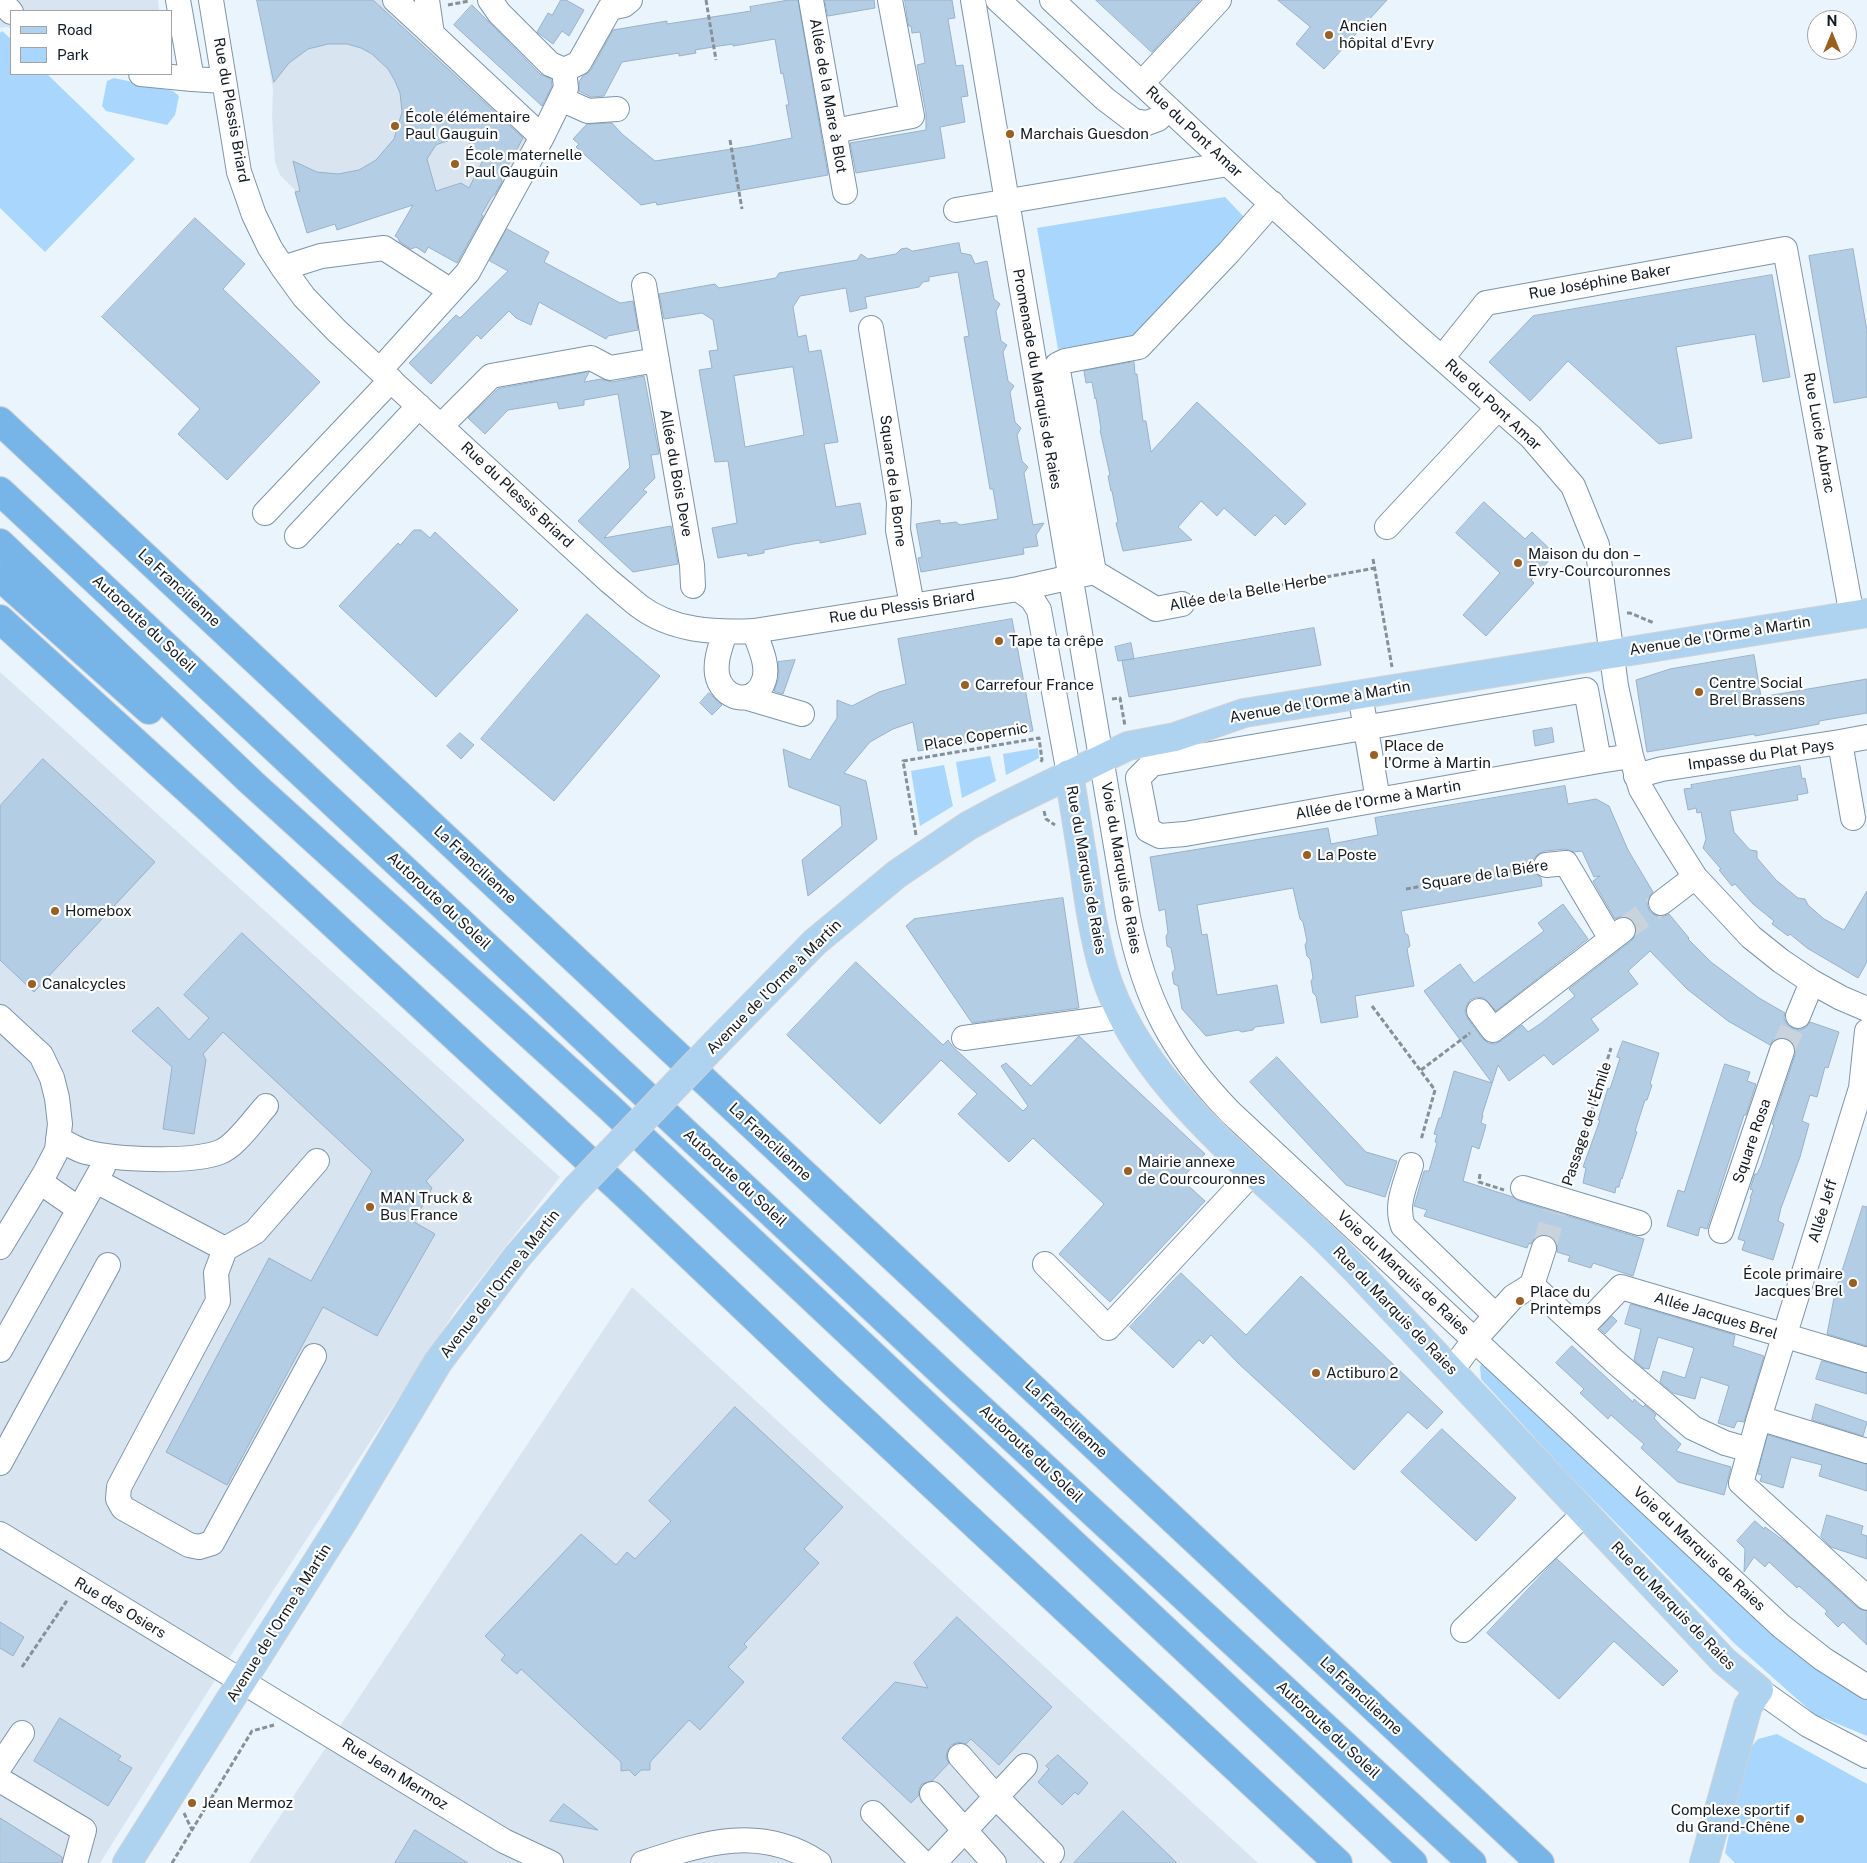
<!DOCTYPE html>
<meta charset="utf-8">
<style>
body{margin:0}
#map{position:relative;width:1867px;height:1863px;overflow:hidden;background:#e9f4fd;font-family:"Public Sans",sans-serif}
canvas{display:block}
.legend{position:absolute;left:10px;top:10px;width:162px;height:65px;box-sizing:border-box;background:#fff;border:1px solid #a0a4a7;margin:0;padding:6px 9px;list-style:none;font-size:15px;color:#121b23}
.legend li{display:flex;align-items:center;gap:10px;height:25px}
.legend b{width:25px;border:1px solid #a0a4a7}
.north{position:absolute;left:1807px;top:10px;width:50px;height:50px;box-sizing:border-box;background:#fff;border:1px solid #a0a4a7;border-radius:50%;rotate:0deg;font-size:14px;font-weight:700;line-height:20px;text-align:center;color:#121b23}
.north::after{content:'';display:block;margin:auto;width:18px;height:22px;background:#9b601f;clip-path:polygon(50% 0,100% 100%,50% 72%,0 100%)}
</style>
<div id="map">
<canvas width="1867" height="1863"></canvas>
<ul class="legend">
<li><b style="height:6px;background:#add3f1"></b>Road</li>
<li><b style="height:14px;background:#a8d6fc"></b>Park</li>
</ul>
<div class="north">N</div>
</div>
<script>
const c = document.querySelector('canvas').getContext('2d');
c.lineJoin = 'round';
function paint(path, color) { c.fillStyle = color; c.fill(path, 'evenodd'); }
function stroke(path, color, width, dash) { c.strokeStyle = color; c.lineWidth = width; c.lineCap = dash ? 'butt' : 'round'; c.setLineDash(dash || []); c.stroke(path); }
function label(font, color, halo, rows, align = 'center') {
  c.font = font + ' "Public Sans",sans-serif'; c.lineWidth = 4.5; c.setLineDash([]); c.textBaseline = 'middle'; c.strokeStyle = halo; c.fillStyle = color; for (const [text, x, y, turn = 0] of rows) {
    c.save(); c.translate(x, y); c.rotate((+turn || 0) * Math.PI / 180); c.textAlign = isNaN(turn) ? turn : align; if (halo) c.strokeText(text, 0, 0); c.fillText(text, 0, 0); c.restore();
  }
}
paint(new Path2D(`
 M0,0H158L159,11H11V29L7,27L0,28Z
 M257,0H385L531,139L461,265L429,247L425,253L414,246L407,251L399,245V239L395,236L414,203L334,221L307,233L294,189L280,175L275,162L272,117L273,89Z
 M0,672L560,1177L456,1310L222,1669L100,1863H0Z
 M632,1287L1258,1863H249Z`), '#d8e5f0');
paint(new Path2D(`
 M2,31L11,39V74H47L135,159L45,252L0,208V33Z
 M114,78L173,91L179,96L175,115L167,125L106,111L102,106L107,81Z
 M1225,197L1246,219L1135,336L1058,349L1037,228Z
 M1038,748L1039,758L1006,775L1003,754Z
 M990,756L996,781L962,798L956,762Z
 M944,765L953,806L920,826L911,771Z
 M1483,1363L1867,1696V1736L1814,1714L1735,1644L1566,1472L1481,1379L1480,1366Z
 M1777,1734L1867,1784V1863H1735L1725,1853L1746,1753L1758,1739Z`), '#a8d6fc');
const building = new Path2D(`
 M257,0H373L523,138L501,178L502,182L495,194L492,196L481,215L483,216L457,263L428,247L425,253L416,247L411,249L399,241L398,238L395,236L413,205L337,230L335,224L307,233L295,192L300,191L293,161L317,172L338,174L359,170L376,160L394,139L402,112L400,93L395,81L388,69L372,54L361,48L347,44H328L308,49L289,63L274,82ZM467,135L473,158L482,162L469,188L461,183L436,191L427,159L436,145Z
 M561,0H566L584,10L569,36L562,31L553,44L537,32L548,13L552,15Z
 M789,0H798L828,175L657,205L656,202L641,205L576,147L579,144L573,139L587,124L612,123L622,134L655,161L751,146L792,138L786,105H789L783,73L781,74L775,39L733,46V44L719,46L695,50L696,53L679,56V53L622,62L604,96L591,97L579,91V82L582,77L591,70L613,30L667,21V24L751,11L750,7Z
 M825,0H874L875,8L828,16Z
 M905,0H952L955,18L948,19L956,66L963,65L968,96L961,97L965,122L940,127L945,158L856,173L850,143L926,130V113L917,65L925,63L920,32L912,33L911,26H909Z
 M1096,0H1200L1152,52Z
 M1278,0H1387L1324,69L1296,44L1310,27Z
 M472,5L540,74L551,79L552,86L542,106L454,25Z
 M195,218L245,264L223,289L320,382L227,480L178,434L200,409L102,317Z
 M507,229L549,252L544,262L620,303L633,301L638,330L608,336L606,339L539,302L531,325L516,318L509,311L481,339L477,335L431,384L409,363L456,315L460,318L508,271L490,261Z
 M959,243L961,253L971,255L975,264L987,261L994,299L1000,304L996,311L1001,341L1007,345L1003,352L1008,381L1014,386L1010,392L1015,422L1021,428L1017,435L1022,461L1028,467L1024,473L1033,525L1044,523L1036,535L1038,546L1023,548L1024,554L921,572L918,558L922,557L916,524L940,520V524L956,522L960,525L998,519L993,489H990L964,337L969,336L958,272L929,277V281L923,282L919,287L865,297L867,308L850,312L846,288L800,296L793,307L798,337L806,335L809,352L821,350L838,442L824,444L836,507L860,503L866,534L820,543V540L794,544L764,550V553L748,556L747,553L718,558L712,528L737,523L728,461L715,462L699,370L712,368L709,351L718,350L713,320L702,313L664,319L659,294L715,284L719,288L776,278L779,273L857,260L861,254L868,259L896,254L901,249L907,248L912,251ZM793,367L804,435L745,447L734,376Z
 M1853,249L1867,331V397L1834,403L1809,256Z
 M1772,275L1790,377L1763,382L1755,334L1676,347L1692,438L1659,444L1568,361L1530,401L1489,362L1533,316Z
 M1134,362L1135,374H1137L1143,421H1146L1151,452L1197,402L1306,504L1285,525L1275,515L1255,536L1224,508L1217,516L1201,501L1178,527L1192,540L1123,551L1116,523L1118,522L1112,491H1111L1108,476L1110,475L1100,430L1101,429L1096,398L1095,399L1092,382L1086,383L1084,371Z
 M589,372L584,382L601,379L612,382L644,376L659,454L651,455L655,478L643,490L647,492L604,538L671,526L678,564L633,572L578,521L630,467L618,394L584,400V405L559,409L557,402L508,410L485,434L468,418L498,389Z
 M1484,502L1525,539L1532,532L1555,554L1531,580L1534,583L1486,636L1463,615L1500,573L1456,533Z
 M414,530H421L430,538L435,532L518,610L436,697L339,606L398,543L400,545Z
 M587,614L660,676L554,801L481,739Z
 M1012,619L1033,731L918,751L913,722L893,729L870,742L844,773L866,781L877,839L808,896L802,860L842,826L840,806L789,787L783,749L810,760L837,718V700L852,706L879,692L906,684L898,639Z
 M1314,628L1321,665L1129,697L1122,661Z
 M1131,643L1134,659L1118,661L1115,647Z
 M1754,655L1761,697L1867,679V713L1819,721V724L1755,736L1754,734L1647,752L1636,680L1670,669Z
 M795,660L783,694L774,691L779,677L778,662Z
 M709,693L722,705L712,715L700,703Z
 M1552,728L1554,742L1535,746L1533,731Z
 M460,733L474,745L461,759L447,746Z
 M43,759L155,862L34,992L0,960V806Z
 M1800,766L1802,779L1805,778L1808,793L1797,795L1798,800L1730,811L1734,832L1750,850L1757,851V858L1776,880L1798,898L1805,899L1808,905L1824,919L1844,930L1867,891V962L1858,978L1807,948L1790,934L1788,936L1772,924L1774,921L1753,904L1735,884L1732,886L1719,870L1721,869L1703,848L1706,839L1701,812L1697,813L1696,808L1688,810L1684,789L1692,788L1691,785Z
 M1565,786L1568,804L1596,799L1609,806L1628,850L1653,892L1649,897L1647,904L1650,912L1656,916L1662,917L1669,914L1689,938L1688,939L1711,962L1759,998L1785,1013L1784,1018L1787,1024L1792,1028L1800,1030L1806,1027L1810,1022L1839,1032L1828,1068L1825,1067L1817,1097L1810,1095L1802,1121L1809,1124L1800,1157L1781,1208L1778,1221L1784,1224L1773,1260L1742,1250L1745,1241L1738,1239L1751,1199L1750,1198L1753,1190L1750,1189L1755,1174H1757L1761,1166L1774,1125L1772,1124L1795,1055V1048L1792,1042L1786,1038H1779L1773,1040L1770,1045L1728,1021L1687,989L1650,951L1628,971L1638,984L1591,1019L1599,1030L1553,1065L1544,1055L1509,1081L1498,1065L1482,1115H1483L1481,1123L1486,1125L1483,1136L1479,1149L1472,1146L1463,1181L1513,1197L1519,1201L1644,1239L1633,1276L1593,1263L1591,1268L1568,1261L1570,1256L1557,1252V1245L1554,1238L1549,1235H1542L1535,1238L1531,1244L1529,1243L1527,1248L1424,1216L1427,1210L1414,1206L1424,1171H1429L1437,1143L1435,1142L1437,1135L1434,1134L1439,1118H1441L1454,1071L1492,1083L1424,991L1460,964L1474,983L1544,931L1538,923L1563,904L1588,939L1496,1011L1484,998L1477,997L1470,1000L1467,1005L1465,1012L1468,1019L1482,1038L1488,1043L1495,1044L1501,1041L1522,1025L1528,1032L1540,1024L1575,996L1569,989L1631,941L1635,936L1636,928L1634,921L1628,917L1621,916L1615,919L1593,881L1600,876L1594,877L1582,851L1574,852L1565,849L1545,851L1538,854L1533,860L1532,867L1535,873L1541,878L1542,886L1401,911L1405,933L1408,935L1410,946L1407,949L1414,986L1355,996L1358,1017L1321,1023L1316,996L1313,993L1311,981L1313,978L1310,959L1307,956L1305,945L1307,941L1303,922L1300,919L1293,888L1197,905L1202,935L1207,934L1217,995L1277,985L1284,1023L1255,1027L1253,1030L1242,1032L1238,1030L1206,1036L1182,1009L1178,986L1174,984L1172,973L1175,969L1171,948L1167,946L1166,936L1168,933L1165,909L1159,911L1150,857L1328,828L1331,844L1378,835L1375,818Z
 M1063,898L1079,1008L972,1023L906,926L914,919Z
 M242,933L464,1140L426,1181L432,1188L414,1222L435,1234L377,1336L323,1307L227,1485L166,1452L269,1258L311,1281L372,1171L223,1032L203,1054L206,1060L194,1134L163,1129L172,1067L132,1031L158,1007L189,1040L209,1018L184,995Z
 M856,962L943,1045L948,1040L953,1047L1023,1111L1028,1106L1001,1066L1006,1063L1031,1086L1079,1036L1205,1154L1181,1179L1205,1201L1110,1302L1059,1254L1104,1204L1033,1138L1009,1162L958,1114L977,1094L941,1060L880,1124L787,1035Z
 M1623,1041L1659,1053L1650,1084L1652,1085L1647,1100H1645L1635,1131L1637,1132L1622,1179L1621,1178L1619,1187H1616L1615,1193L1583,1183L1586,1168L1583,1167L1600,1120H1598L1608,1088L1610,1089L1620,1058L1617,1057Z
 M1277,1057L1366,1152L1397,1161L1385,1197L1346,1185L1250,1082Z
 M1725,1064L1750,1072L1747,1081L1756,1084L1746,1115H1744L1707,1229L1700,1227L1698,1236L1667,1226L1678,1190L1684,1192Z
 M1863,1206L1867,1207V1346L1827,1334L1835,1293Z
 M1181,1273L1246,1335L1301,1276L1443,1412L1427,1429L1408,1412L1354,1470L1239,1364L1211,1335L1203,1344L1199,1340L1173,1368L1130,1327Z
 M1631,1304L1735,1335L1733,1346L1764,1356L1744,1422L1737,1421L1734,1428L1718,1423L1729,1386L1701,1377L1695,1399L1673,1393L1660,1382L1663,1371L1685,1378L1694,1348L1658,1337L1649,1369L1643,1368L1634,1360L1641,1329L1625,1324Z
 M1612,1316L1617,1321L1605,1334L1600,1329Z
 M1572,1346L1633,1402L1634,1399L1643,1407L1645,1405L1656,1415L1654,1418L1661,1426L1681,1444L1676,1451L1731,1467L1724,1495L1678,1482L1641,1448L1644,1444L1630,1432L1611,1415L1608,1419L1580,1393L1584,1389L1556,1363Z
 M1822,1361L1867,1373V1394L1816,1379Z
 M1816,1404L1867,1422L1863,1436L1812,1420Z
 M735,1407L843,1507L804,1549L819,1563L744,1644L747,1647L728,1667L744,1682L700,1730L689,1720L650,1762V1770H641L635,1776L629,1770L621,1771V1762L521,1669L517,1674L501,1660L505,1655L485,1636L581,1534L616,1565L627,1552L635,1559L671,1521L649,1501Z
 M1442,1429L1516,1498L1476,1541L1401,1472Z
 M1768,1435L1867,1464V1491L1819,1476L1822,1465L1791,1457L1783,1488L1760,1481L1762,1475L1758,1474Z
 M1827,1515L1863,1526L1861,1534L1867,1536V1559L1831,1547L1821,1537Z
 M1755,1521L1764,1529L1765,1527L1787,1543L1858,1608L1867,1611V1645L1843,1622L1838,1627L1825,1614L1827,1611L1799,1586L1797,1588L1769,1562L1765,1567L1754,1557L1744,1572L1745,1549L1737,1541Z
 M1557,1559L1678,1671L1663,1686L1614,1641L1559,1699L1487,1633Z
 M957,1617L1052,1707L999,1765L971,1739L966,1744L958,1742L951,1745L947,1752L946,1758L949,1763L932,1781L922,1784L919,1789V1795L911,1803L842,1738L895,1682L928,1688L914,1663Z
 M0,1622L24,1637L13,1656L0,1648Z
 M60,1718L121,1756L118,1760L132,1768L108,1806L34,1761Z
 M1058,1755L1088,1783L1078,1795L1075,1792L1062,1805L1038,1782L1049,1769L1046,1766Z
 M564,1804L598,1830L550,1821Z
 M1123,1811L1177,1863H1074Z
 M0,1818L62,1857V1863H0Z
 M415,1830L468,1863H395Z`);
paint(building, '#b3cde4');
stroke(building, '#99b2c8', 1);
stroke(new Path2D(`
 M1623,930L1661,903
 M1782,1051L1798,1016
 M1544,1248L1554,1212`), '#c9d3dc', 24, [24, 12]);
const minor = new Path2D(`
 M0,0L11,12
 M178,0L192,79L224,81
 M211,0L239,172L254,215L270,248L283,268L304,297L337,331L609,581C619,589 629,598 639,606C672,631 715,633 754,631L1018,589L1094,572L1156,609L1182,604
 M395,0L432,34
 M427,0L432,34L542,137
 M490,0L499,13L550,64L564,70L579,63L610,8L624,5L630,0
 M811,0L845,192
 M973,0L1128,917C1145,1000 1171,1051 1230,1112L1781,1626L1823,1659L1867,1687
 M998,0L1105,99L1134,121L1147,123L1158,119L1168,108
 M1052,0L1228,164L1411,331L1531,437L1573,486L1597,545L1616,686L1631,756L1641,789L1664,828L1695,877L1751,937L1781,961L1812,982L1841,998L1867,1009
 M141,74L192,79
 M1142,83L1219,0
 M561,99L588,111L617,109
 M834,131L912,116L890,0
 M956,210L1228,164
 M283,268L321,256L384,248L451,291
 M644,285L692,565L693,586
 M871,328L899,502L898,530L912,605
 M1442,358L1486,303L1785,249L1852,616
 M380,370L468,272L542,137L566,88L564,70
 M441,426L491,376L591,358L610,368L657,360
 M265,513L391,380
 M1387,527L1498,408
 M297,536L419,406
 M1094,572L1057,365L1065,361L1139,347L1229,252L1272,203
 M1018,589L1032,599L1039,610L1069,774
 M725,632C721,646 715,659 717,674C721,700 755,708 764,680C769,665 759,645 754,631
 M1360,694L1378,800
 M748,698L802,714
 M1840,742L1867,737
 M1599,761L1586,690L1152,764L1138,778L1148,830L1160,836L1185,834L1599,761L1631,756
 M1636,776L1662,769L1840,742L1853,818
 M1546,865L1566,863L1611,939
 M1661,903L1695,877
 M1479,1011L1493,1030L1623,930
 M1798,1016L1812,982
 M0,1017L41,1055L52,1078L57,1098L60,1124L57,1150L45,1173L0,1247
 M964,1038L1110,1018L1122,1013
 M58,1139C67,1143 77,1150 86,1152C116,1160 192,1163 220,1152C235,1147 255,1118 266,1106
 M1411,1165C1405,1186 1395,1205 1403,1226L1496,1316
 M96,1181L225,1249L216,1273L218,1301L119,1487L118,1499L123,1508L189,1545L199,1547L212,1543L314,1356
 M40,1182L79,1209
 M1523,1188L1639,1223
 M1721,1231L1782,1051
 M225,1249L255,1232L317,1161
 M1045,1264L1108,1328L1253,1172
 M1532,1285L1614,1361L1693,1428L1725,1443L1750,1450
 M1532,1285L1544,1248
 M1581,1329L1621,1287L1867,1360
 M0,1350L103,1167
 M1452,1370L1475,1339L1513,1297L1532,1285
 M1759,1418L1861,1088L1867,1031
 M1867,1451L1759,1418L1741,1483L1867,1598
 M0,1463L108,1265
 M0,1534L504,1841L551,1863
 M1463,1630L1585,1513
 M1759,1690L1808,1725L1867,1756
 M960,1756L996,1797L1052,1853
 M0,1766L22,1733
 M0,1780L84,1830L75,1863
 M932,1794L994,1863
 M873,1813L923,1863
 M643,1863C704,1843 760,1824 819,1863
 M934,1863L1025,1766`);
const major = new Path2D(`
 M1069,774C1074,805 1079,836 1084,867C1089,902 1094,937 1104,971C1135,1073 1228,1148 1303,1218C1322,1235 1339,1253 1357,1271L1724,1661L1759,1690L1748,1706L1704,1863
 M717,1042L815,942L897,874L968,826L1003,807L1128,746L1175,737L1244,713L1867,613
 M127,1863L343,1521L438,1362L517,1257L575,1190`);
const highway = new Path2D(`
 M0,421L1540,1863
 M0,491L952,1382L1472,1863
 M0,543L252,783L609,1107L1413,1863
 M0,577L149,710
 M0,619L210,810L627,1196L834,1393L1338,1863`);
stroke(minor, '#7c95aa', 26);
stroke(major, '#d0d1d3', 30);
stroke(highway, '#d0d1d3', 30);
stroke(new Path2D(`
 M706,0L716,60
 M448,5L469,1
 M730,140L742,209
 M1373,559L1392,667
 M1201,600L1375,568
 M1627,613H1630L1654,623
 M1112,699L1120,698L1125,726
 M1044,811L1046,819L1055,825
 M916,835L903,761L1039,738L1042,760L1040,763
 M1406,889L1526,868
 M1372,1006L1435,1090L1421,1140
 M1421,1070L1470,1033
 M1480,1174L1479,1182L1504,1190
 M1570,1181L1611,1048
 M22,1667L68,1599
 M184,1813L192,1830
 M172,1863L252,1731L274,1725`), '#869098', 3, [5, 2.5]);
stroke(minor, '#fff', 24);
stroke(major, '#add3f1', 28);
stroke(highway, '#77b5e8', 28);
const majorBridge = new Path2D(`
 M575,1190L717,1042`);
stroke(majorBridge, '#d0d1d3', 30, []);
stroke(majorBridge, '#add3f1', 28);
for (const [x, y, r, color] of [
 [1329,35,5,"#9b601f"],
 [395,126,5,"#9b601f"],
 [1010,134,5,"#9b601f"],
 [455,164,5,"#9b601f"],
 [1518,563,5,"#9b601f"],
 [999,641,5,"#9b601f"],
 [965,685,5,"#9b601f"],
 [1699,692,5,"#9b601f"],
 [1374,755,5,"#9b601f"],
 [1307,855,5,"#9b601f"],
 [55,911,5,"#9b601f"],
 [32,984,5,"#9b601f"],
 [1128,1171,5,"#9b601f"],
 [370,1207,5,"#9b601f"],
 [1853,1283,5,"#9b601f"],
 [1520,1301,5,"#9b601f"],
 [1316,1373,5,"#9b601f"],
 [192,1803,5,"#9b601f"],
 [1800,1819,5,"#9b601f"]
]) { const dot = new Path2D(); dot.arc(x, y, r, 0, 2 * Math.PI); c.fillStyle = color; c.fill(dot); stroke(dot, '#fff', 2); }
label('15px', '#121b23', '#fff', [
 ["Ancien",1339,26],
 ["hôpital d'Evry",1339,43],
 ["École élémentaire",405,117],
 ["Paul Gauguin",405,134],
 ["Marchais Guesdon",1020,134],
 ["École maternelle",465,155],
 ["Paul Gauguin",465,172],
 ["Maison du don –",1528,554],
 ["Evry-Courcouronnes",1528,571],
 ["Tape ta crêpe",1009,641],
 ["Centre Social",1709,683],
 ["Brel Brassens",1709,700],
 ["Carrefour France",975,685],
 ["Place de",1384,746],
 ["l'Orme à Martin",1384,763],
 ["La Poste",1317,855],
 ["Homebox",65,911],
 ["Canalcycles",42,984],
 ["Mairie annexe",1138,1162],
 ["de Courcouronnes",1138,1179],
 ["MAN Truck &",380,1198],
 ["Bus France",380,1215],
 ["École primaire",1843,1274,"right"],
 ["Jacques Brel",1843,1291,"right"],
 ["Place du",1530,1292],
 ["Printemps",1530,1309],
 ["Actiburo 2",1326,1373],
 ["Jean Mermoz",202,1803],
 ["Complexe sportif",1790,1810,"right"],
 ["du Grand-Chêne",1790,1827,"right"]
], 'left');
label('15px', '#121b23', '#fff', [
 ["Allée de la Mare à Blot",828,96,80],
 ["Rue du Plessis Briard",231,110,80],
 ["Rue du Pont Amar",1194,132,43],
 ["Rue Joséphine Baker",1600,282,-10],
 ["Promenade du Marquis de Raies",1037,379,80],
 ["Rue du Pont Amar",1493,405,43],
 ["Rue Lucie Aubrac",1819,433,80],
 ["Allée du Bois Deve",676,473,80],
 ["Square de la Borne",893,481,83],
 ["Rue du Plessis Briard",517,495,43],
 ["La Francilienne",179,588,43],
 ["Allée de la Belle Herbe",1248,592,-10],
 ["Rue du Plessis Briard",902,607,-9],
 ["Autoroute du Soleil",144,624,43],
 ["Avenue de l'Orme à Martin",1720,636,-9],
 ["Avenue de l'Orme à Martin",1320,702,-10],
 ["Place Copernic",976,737,-10],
 ["Impasse du Plat Pays",1761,755,-8],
 ["Allée de l'Orme à Martin",1378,800,-10],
 ["La Francilienne",475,865,43],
 ["Voie du Marquis de Raies",1121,868,80],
 ["Rue du Marquis de Raies",1086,870,80],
 ["Square de la Biére",1485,875,-9],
 ["Autoroute du Soleil",439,901,43],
 ["Avenue de l'Orme à Martin",774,987,-45],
 ["Passage de l'Émile",1587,1124,-72],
 ["Square Rosa",1752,1141,-71],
 ["La Francilienne",770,1142,43],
 ["Autoroute du Soleil",735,1178,43],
 ["Allée Jeff",1823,1211,-73],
 ["Voie du Marquis de Raies",1403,1273,43],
 ["Avenue de l'Orme à Martin",500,1284,-52],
 ["Rue du Marquis de Raies",1395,1311,46],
 ["Allée Jacques Brel",1716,1316,17],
 ["La Francilienne",1066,1419,43],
 ["Autoroute du Soleil",1031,1454,43],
 ["Voie du Marquis de Raies",1699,1549,43],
 ["Rue du Marquis de Raies",1673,1606,46],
 ["Rue des Osiers",120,1608,31],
 ["Avenue de l'Orme à Martin",279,1623,-58],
 ["La Francilienne",1361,1696,43],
 ["Autoroute du Soleil",1328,1730,43],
 ["Rue Jean Mermoz",395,1774,32]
]);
</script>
